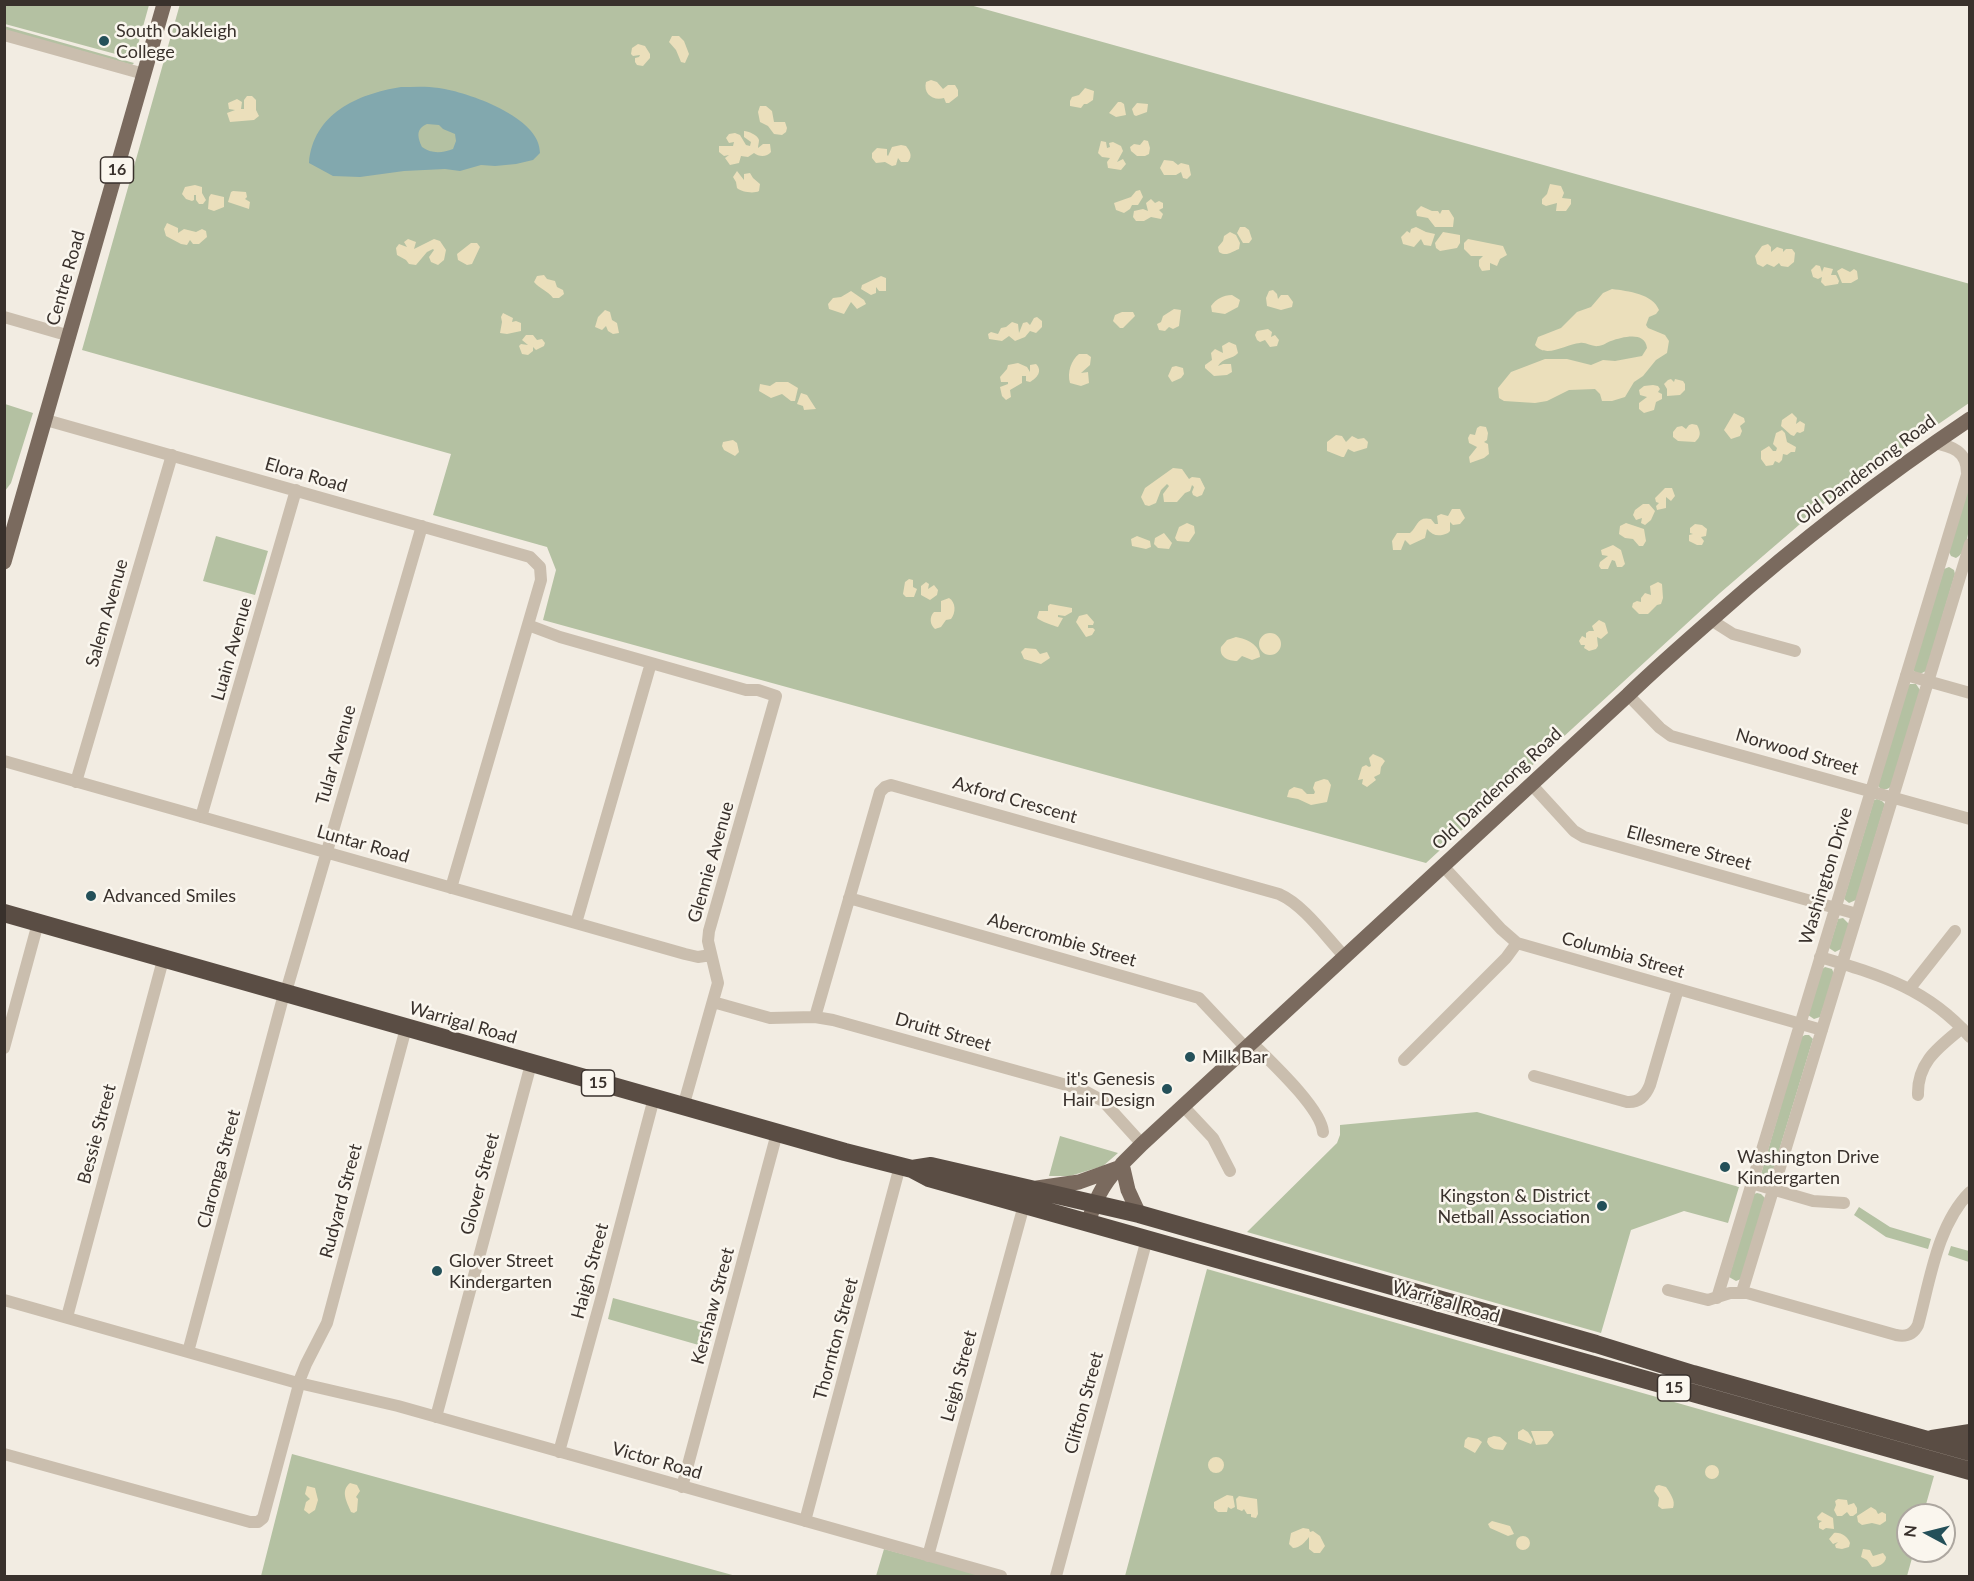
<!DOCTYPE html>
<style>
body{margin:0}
#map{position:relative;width:1974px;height:1581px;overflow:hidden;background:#f2ece2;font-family:Lato,sans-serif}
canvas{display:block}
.frame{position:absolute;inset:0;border:6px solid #39312c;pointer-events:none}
.north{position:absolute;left:1896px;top:1503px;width:60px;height:60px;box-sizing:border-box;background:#faf6ee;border:2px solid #ada7a0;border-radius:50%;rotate:277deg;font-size:16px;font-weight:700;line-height:24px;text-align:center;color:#39312c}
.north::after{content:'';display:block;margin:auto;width:21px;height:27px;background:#245059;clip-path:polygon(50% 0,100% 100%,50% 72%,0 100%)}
</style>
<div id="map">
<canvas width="1974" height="1581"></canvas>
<div class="frame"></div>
<div class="north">N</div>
</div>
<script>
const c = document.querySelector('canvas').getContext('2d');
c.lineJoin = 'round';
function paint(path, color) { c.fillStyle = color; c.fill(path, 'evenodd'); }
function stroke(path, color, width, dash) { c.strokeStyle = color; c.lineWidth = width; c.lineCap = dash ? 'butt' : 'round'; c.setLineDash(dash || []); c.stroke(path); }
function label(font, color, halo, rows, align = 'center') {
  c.font = font + ' Lato,sans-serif'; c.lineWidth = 5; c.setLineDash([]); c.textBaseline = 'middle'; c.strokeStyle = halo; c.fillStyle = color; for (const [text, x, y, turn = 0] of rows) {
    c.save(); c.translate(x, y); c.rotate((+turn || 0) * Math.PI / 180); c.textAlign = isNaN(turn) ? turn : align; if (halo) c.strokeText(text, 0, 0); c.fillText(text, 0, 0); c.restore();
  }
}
paint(new Path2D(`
 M180,4L970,5L1970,284L1969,403L1828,500L1720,593L1426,863L543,620L556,570L547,547L433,515L451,454L82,350Z
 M4,5L5,4L149,5L134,59L5,24Z
 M4,26L134,63L132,65L5,30Z
 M5,404L33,413L11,483L5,491Z
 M1969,479C1969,497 1974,550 1956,558L1951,556L1948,550Z
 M216,536L268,551L255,595L203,581Z
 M1949,567L1954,570L1955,574L1926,671L1922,673H1916L1913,670L1944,569Z
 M1910,684H1916L1920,690L1891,787L1887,789H1881L1878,786L1907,686Z
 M1877,799L1882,801L1885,804L1856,900L1849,903L1844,899L1874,800Z
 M1843,918L1849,924L1841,949L1835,952L1829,948L1838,919Z
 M1825,967L1832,969L1834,974L1820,1017L1814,1019L1808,1015L1821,970Z
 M1805,1035H1809L1813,1039L1771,1177H1765L1761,1174L1801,1037Z
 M1477,1112L1739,1187L1728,1223L1684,1211L1631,1230L1601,1333L1247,1232L1337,1143L1340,1135V1125Z
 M1060,1136L1118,1153L1103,1166L1070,1176H1049Z
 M1757,1193L1761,1194L1765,1198L1741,1279L1736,1281L1729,1277L1754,1194Z
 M1859,1207L1890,1227L1931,1239L1928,1249L1886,1237L1854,1215Z
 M1951,1246L1969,1251V1262L1948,1255Z
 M1207,1269L1934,1476L1923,1515H1908V1551H1914L1907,1576H1125Z
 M613,1298L715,1326L709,1348L608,1319Z
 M292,1454L736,1576H261Z
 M884,1549L984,1576H876Z`), '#b4c1a2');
paint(new Path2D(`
 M672,36H679L684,41L689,54L685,63L681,62L676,50L669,42Z
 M638,44L645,46L650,54V58L643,66L637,65L635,62V58L639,57L640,55L633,56L631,54L632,48Z
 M931,80L937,82L943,89L948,85H955L958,90V96L949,103H946L944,98C933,101 923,94 926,82Z
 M1085,88L1094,91L1093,100L1087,104H1084L1081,108L1070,106V101L1072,97L1079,95Z
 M247,96H252L256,100V110L259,116L254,120L230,122L227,113L235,110L229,109L228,103L237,99L242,102L241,109H244V100Z
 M1118,102H1121L1124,104L1126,115L1116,117L1109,113Z
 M1137,103L1148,104L1147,112L1136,116L1134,115L1132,109Z
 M760,106H766L772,111L774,122H785L787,128L786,132L782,135L774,134L768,126L760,122L758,112Z
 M744,131C748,131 758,135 759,140C759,143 758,145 758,148L763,144H770L771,152C767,157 759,157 754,153L748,157L741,156L739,163L730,165L725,158L729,155L724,156L719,152V146H733L734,142L729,143L726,138L729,134L735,133L740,135L746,145L750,146L751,142L744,137Z
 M1144,140L1148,141L1150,148L1149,154L1145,156H1137L1131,151L1130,147L1134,144L1140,145Z
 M1101,141L1106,142L1107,148L1110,147L1109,143L1113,142L1121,146L1123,151L1117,162L1123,159L1126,164L1121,170L1108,168L1107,162L1110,158L1102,157L1098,153Z
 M901,145L906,146C910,151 913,156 908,162H901L898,158L896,165L892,166L885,162L876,163L872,158V153L877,148L887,149V155L888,156L892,147Z
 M1164,160L1173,161L1178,165L1181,163L1189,165L1191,175L1187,179L1183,178L1181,172L1176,175H1164L1160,168Z
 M737,171L744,180V174L750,173L753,178L760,184L759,191C754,194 741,192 737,188L736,182L733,177Z
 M1550,184L1561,186L1564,193L1562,198L1571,199V204L1566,211H1556L1557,203L1546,206L1542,204V199L1547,194Z
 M195,185L202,187V193L206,200L203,204H199L196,200V195H194V200L192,201L186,199L182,194L185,187Z
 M1140,190L1143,197L1138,205H1132L1130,209L1124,213L1116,210L1114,203L1131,197L1136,191Z
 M233,191L246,192L247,197L245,199L250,202L249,209L228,202L231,192Z
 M211,194L224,197V207L214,211L208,209L209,197Z
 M1151,199L1155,203L1159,201L1163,203V208L1159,210L1163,214L1161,219L1151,217L1144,221H1136L1133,217L1134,211L1143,209L1148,211L1146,203Z
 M1421,206L1432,211H1438L1440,214L1442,210H1449L1454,218L1453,227H1435L1428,218L1417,216L1416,211Z
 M167,223L178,228V233L184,229L196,232L202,229L206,231L207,237L199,244H193L190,240L187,245L181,244L166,236L164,229Z
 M1240,227H1245L1249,230L1252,239L1249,243H1243L1237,233Z
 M1416,227L1426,232L1435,234L1431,246L1424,245L1421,239L1414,247L1403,244L1401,237L1407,231L1410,233L1411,229Z
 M1230,232L1236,235L1240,243L1239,249C1231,252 1227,257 1219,252L1218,247L1223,241L1224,236Z
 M1443,232L1460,235V243L1457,248L1440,251L1436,248L1435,243Z
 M408,239L416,242L414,249L434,239L440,241L446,250L444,260L438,265L431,262L429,257L434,250L433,249L427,252L416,265L409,264L406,260L397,255L396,248L399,244L407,247L404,242Z
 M1468,239L1503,246L1507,255L1500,259L1497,266L1490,263V270L1482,271L1479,266V260L1483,256H1471L1464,249V243Z
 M471,243H477L480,247L472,264L467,265L458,260L457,254Z
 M1768,244L1771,247V252L1777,247L1783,249V252L1786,249H1792L1795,253L1794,262L1788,267L1781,266L1779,263L1774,267L1767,264L1763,267L1757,264L1755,256L1762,246Z
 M1816,265L1820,266L1822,272L1824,267L1833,269L1831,275H1836L1839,281L1838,284L1825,286L1821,282L1822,277L1818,279L1813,277L1811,270Z
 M1842,268L1850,272L1854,269L1857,271L1858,279L1851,283H1842L1837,271Z
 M544,275L547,279L555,281L557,287L563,290L564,294L559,298H553C548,291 540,289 534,282L537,276Z
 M881,276L886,278V291H879L876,287V293L871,295L861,289L862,285Z
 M1612,289C1628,291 1653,294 1659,310L1656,314L1649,317L1646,325L1648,328L1665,335L1669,341L1667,353L1656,360L1643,376L1634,382L1625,397L1612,401H1602L1600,394L1595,389L1569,390L1547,401L1535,403L1504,401L1499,398L1498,388L1511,372L1545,359H1567L1591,365L1603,360L1615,361L1642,356L1647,348C1645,331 1623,337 1611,341C1607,342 1603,346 1598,346C1592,347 1586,342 1580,343C1566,344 1546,359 1535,345L1538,337L1561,328L1577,312L1591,307L1603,293Z
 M1273,290L1277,294L1278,299L1281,295H1288L1293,302L1292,307L1281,310L1267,306L1266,298L1269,291Z
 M851,291L864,300L866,304L857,309L851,302L844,314L829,309L828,304L833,298L841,297Z
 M1232,295L1240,300L1238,307L1225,314L1212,312L1211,306C1216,299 1223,295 1232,295Z
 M1174,309L1181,310L1179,326L1173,329L1169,327L1165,331L1159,330L1157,324L1161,322L1163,316Z
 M605,310L610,312L612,320L617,323L619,333L613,334L608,331L606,326L602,330L595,327L598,317Z
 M1122,312H1133L1135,316L1123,328H1120L1113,321L1115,315Z
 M503,313L513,318L512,322L516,321L521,323V331L507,334L500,333L502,322L501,317Z
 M1037,317L1042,321V327L1036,333L1030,331L1025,337L1015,341L1009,336L1002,341L989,339L988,334L991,332L998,334L1001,328L1006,327L1012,322L1018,324L1019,333L1023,323L1027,322L1030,325L1034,318Z
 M1268,329L1272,332L1271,337L1275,335L1279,340L1277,346L1270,347L1265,340L1260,342L1257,340L1255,335L1257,331Z
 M526,335H533L537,340L542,339L545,343L544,346L536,350L533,347V351L528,355L522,354L519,346L521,344L528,345L522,340Z
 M1229,342L1236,345L1238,353C1232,360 1223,357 1218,366L1223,364H1231L1232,372L1227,375L1214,376L1205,368V365L1212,360L1211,353L1215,349L1223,353L1222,346Z
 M1079,354H1087L1091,357L1090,365L1081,373L1088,372L1089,383L1081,386L1070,383C1067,373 1071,360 1079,354Z
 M1018,363L1027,367L1030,372V365L1036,364C1043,371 1037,378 1030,382L1026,381V376H1022V383L1010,390L1011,397L1006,400L1002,396L1000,387L1008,384V382H1001L1000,377L1007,369L1008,365Z
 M1176,366L1183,368L1184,374L1181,378L1172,382L1168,376L1172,367Z
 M1671,379L1674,382L1675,379L1683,381L1685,384V390L1680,395L1667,396V389L1664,384L1668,380Z
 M776,382H788L798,388L795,401H791L782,394L771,398L759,391L760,384L770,386Z
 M1653,385L1658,386L1660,389L1658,392L1662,394V399L1656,402L1654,410L1644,413L1639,409V403L1647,397L1640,395L1639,390L1644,386Z
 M801,393L807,395L816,409L804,410L803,406L797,404Z
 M1734,413L1744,418L1745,422L1740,426L1742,431L1740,436L1731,439L1724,430Z
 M1792,413L1797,418L1796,424L1800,421L1805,424L1804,431L1800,433L1797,432L1794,436L1791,435L1781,426L1782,420Z
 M1692,424L1697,425C1701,432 1701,437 1695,442L1678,441L1673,437V432L1677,427L1682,426L1686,429L1689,425Z
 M1480,426L1486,427L1488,433L1487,440L1484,442L1488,444L1489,454L1484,458L1470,463L1469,457L1477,447L1469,443L1468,438L1470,434L1475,435L1477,428Z
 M1782,430L1785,433L1787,442L1796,447L1795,452H1791L1787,455L1783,454L1782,460L1779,463L1775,461L1773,465L1766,466L1761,459V451L1769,446L1773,451H1776L1777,448L1773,444L1776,433Z
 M1336,435L1342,436L1346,442L1352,436L1358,439L1364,438L1368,442L1367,448L1354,452L1348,449L1344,457H1342L1327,451V442Z
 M733,440L737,443L739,452L735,456L724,450L722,446L723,442Z
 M1173,468L1182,469L1189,479L1192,477L1200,478L1205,488L1202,495L1197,497L1193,495L1192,492L1194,487L1192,485L1190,491L1185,493L1177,502H1164L1163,494L1169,486L1167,484L1161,490L1156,503L1149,506L1145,505L1141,497L1145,488Z
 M1665,488H1672L1675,496L1671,501L1666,497V508L1657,510L1656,506L1659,503L1656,502L1655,498Z
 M1643,504H1649L1655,511L1651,520L1645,525L1641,523L1642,518L1636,520L1633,515L1635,510Z
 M1452,509H1460L1465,518L1460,524L1453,525L1450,522V531L1448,533C1439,537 1433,536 1427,529L1425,538L1410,545L1405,540L1401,550H1393L1392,541L1397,533H1410C1418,526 1417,516 1431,519L1435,524H1438L1437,516L1441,514L1448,516Z
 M1187,523L1194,526L1195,533L1189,542L1177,541L1175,538L1179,527Z
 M1626,523L1644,529L1646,541L1643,546H1639L1633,539L1625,538L1619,534L1620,526Z
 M1695,524L1702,525L1707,529L1706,536L1701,537L1704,541L1702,545H1697L1689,541V535L1693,534L1690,533V528Z
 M1164,533L1172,543L1169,549L1158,548L1154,544L1155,538Z
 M1137,536L1150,541L1151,547L1146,549L1132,546L1131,539Z
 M1613,545L1621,550L1625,564L1622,567H1617L1615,561L1612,560L1608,569H1601L1599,566L1600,562L1608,556L1602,555L1601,550Z
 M909,579L913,580V587L917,589L914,597H906L903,594L905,582Z
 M926,582L929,584L928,589L934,585L938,590L937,595L930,600L921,595V586Z
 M1658,582L1662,584L1663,598L1661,604L1657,605L1648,614H1639L1632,607L1633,603L1637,601L1641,602V598L1645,593L1651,595L1650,586Z
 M949,598C956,602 956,613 951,619L946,620L941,627L935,629C930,625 929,617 934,612H941V601Z
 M1050,604L1072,608V612L1065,616L1058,615V617L1063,618L1058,627C1054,626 1040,621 1037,618L1039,611H1048V606Z
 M1087,614L1094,622L1093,625H1088V628H1093L1095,630L1092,635L1086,637L1076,622L1079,616Z
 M1599,620L1605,623L1608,633L1601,639L1597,637L1598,646L1596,649L1589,651L1584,648L1585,645H1581L1579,641L1582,636L1586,638V633L1589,631H1594L1592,626Z
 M1259 644a11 11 0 1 1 22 0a11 11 0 1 1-22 0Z
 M1236,637C1247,639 1260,645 1260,657L1252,660L1242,656L1237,661C1228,661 1219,657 1221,647L1227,640Z
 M1025,648L1036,649L1040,654L1047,652L1050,658L1041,664L1024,659L1021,652Z
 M1373,754L1382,758L1385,761L1381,767L1380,774L1374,777L1376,780L1367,787L1362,784L1363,779L1358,780L1362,767L1366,765L1369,767L1371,766L1369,758Z
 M1324,779L1328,780L1331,785L1327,802L1311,805L1298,799L1287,797L1289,790L1294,787L1302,789L1307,794H1314L1315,792L1313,788L1315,782Z
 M1523,1429L1528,1432L1533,1440L1531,1444L1518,1439V1432Z
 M1531,1431H1552L1554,1435L1547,1444L1536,1445Z
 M1494,1436L1500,1437L1507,1443L1503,1450C1497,1449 1490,1450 1487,1442L1488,1438Z
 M1468,1437L1478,1439L1482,1442L1475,1453L1464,1447L1465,1440Z
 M1208 1465a8 8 0 1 1 16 0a8 8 0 1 1-16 0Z
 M1705 1472a7 7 0 1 1 14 0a7 7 0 1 1-14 0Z
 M350,1483L357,1485L360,1491L356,1497L358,1499L357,1511L354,1513L351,1512C347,1502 340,1491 350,1483Z
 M1659,1485L1666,1487C1670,1493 1676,1501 1673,1508L1662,1509L1658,1506L1659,1498L1654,1491L1656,1486Z
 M307,1486L315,1488L318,1500L315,1510L309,1514L304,1510L306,1502L310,1499L305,1494Z
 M1227,1495L1233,1496L1235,1507L1231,1509L1228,1507L1227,1512H1218L1214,1508V1502Z
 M1239,1496L1257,1499L1258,1514L1256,1518L1251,1517V1514H1247L1244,1509L1242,1511L1237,1509L1236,1499Z
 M1838,1499L1847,1500L1848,1505L1854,1503L1857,1508V1513L1853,1516H1850L1847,1512L1842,1516H1837L1834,1510L1836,1505L1835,1501Z
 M1871,1507L1876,1510L1878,1514L1882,1512L1886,1514V1521L1880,1525L1872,1523L1862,1525L1858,1522L1857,1516Z
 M1822,1512L1833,1518L1834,1529L1826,1528L1823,1530L1819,1528V1523L1822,1521L1818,1520L1817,1517Z
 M1492,1521L1510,1526L1514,1534L1508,1536L1490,1528L1488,1524Z
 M1303,1528L1309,1529L1310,1532L1313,1531L1320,1536L1325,1546L1320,1553H1314L1309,1549V1537C1305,1542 1300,1548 1293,1548L1289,1544L1291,1533Z
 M1834,1533C1841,1532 1848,1537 1850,1543L1849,1547L1842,1549L1836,1548L1835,1545L1838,1542L1833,1544L1829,1539Z
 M1516 1543a7 7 0 1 1 14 0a7 7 0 1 1-14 0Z
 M1863,1549L1870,1550L1873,1556L1883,1553L1886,1557C1886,1564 1877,1567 1872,1567L1867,1560L1861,1557Z`), '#ebdfbb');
paint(new Path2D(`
 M401,87C413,87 426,86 439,88C467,92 541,117 540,153L533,160L516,164L495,166L481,165L460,171L445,169L404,171L360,177L333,176L309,163C313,114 357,94 401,87ZM427,124L439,125L443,129L455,134L456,141L453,149C443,153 431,154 422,147C418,138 415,129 427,124Z`), '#82a8ae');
stroke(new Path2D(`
 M4,35L144,74
 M4,317L70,336
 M46,420L530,557L540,567L541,580L451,888
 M1933,443C1952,446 1967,451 1967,473
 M1711,620L1733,634L1795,651
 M528,625L560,637L746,690H758L776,696L709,931L708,941L718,983L683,1107
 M1906,675L1970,693
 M1628,695L1660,728L1671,736L1970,819
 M4,761L685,954L698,957L711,955
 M76,782L172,455
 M1531,784L1574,831L1584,837L1857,914
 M201,817L296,490
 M1443,866L1501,929L1517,943L1822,1030
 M849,898L1199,998L1246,1048
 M576,923L651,663
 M1820,957C1880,975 1927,988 1970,1037
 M1910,988L1955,931
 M285,995L422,526
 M713,1002L770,1018L815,1017L833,1020L1081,1089L1103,1101L1142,1144
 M815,1017L880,792L885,787L891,785L1279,894C1304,905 1326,937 1345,957
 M1252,1043C1270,1061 1321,1108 1323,1132
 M4,1048L38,923
 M1404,1060L1506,958L1517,943
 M1534,1076L1627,1102C1639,1103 1646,1095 1650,1085L1678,989
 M1918,1095C1917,1062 1939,1047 1962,1028
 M1183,1106L1213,1138L1230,1171
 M1751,1183L1813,1201L1844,1203
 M1668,1290L1708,1300L1730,1293H1747L1896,1335C1906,1337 1913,1335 1918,1325C1930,1281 1937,1225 1970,1192
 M1742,1292L1970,544
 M1717,1298L1970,465
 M4,1300L294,1382
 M67,1317L163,960
 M188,1352L284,994
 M300,1379L306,1364L327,1323L406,1028
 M303,1384L398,1406L1001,1576
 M436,1417L531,1064
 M559,1452L601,1299L654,1098
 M4,1454L250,1522H258L263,1518L298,1388
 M682,1487L777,1133
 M805,1521L900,1166
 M928,1556L1024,1205
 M1056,1576L1147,1239`), '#cabeae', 12);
stroke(new Path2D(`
 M4,562L164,4
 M1037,1188L1079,1182L1118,1168
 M1139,1214L1128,1190L1122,1164L1142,1144L1628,695C1658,666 1689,639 1720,612C1799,542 1882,478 1970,419
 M1088,1223C1095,1201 1102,1185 1118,1168`), '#7a6a5e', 15);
stroke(new Path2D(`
 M4,913L845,1152L912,1169L929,1178L1970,1471
 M912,1169L931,1166L1139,1214L1596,1344L1693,1374L1970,1452
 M1932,1439L1970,1433`), '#5a4d44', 18);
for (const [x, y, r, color] of [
 [104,41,6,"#245059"],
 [91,896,6,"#245059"],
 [1190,1057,6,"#245059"],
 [1167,1089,6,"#245059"],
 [1725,1167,6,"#245059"],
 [1602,1206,6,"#245059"],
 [437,1271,6,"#245059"]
]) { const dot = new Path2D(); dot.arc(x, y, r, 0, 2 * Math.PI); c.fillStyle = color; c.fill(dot); stroke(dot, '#faf6ee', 2); }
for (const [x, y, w] of [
 [117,170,33],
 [598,1083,33],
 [1674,1388,33]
]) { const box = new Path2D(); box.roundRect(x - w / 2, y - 13, w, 26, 4.5); c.fillStyle = '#faf6ee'; c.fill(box); stroke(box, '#39312c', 1.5); }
label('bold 16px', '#39312c', null, [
 ["16",117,170],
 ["15",598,1083],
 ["15",1674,1388]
]);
label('18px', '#39312c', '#faf6ee', [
 ["South Oakleigh",116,31],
 ["College",116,52],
 ["Advanced Smiles",103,896],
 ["Milk Bar",1202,1057],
 ["it's Genesis",1155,1079,"right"],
 ["Hair Design",1155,1100,"right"],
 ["Washington Drive",1737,1157],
 ["Kindergarten",1737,1178],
 ["Kingston & District",1590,1196,"right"],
 ["Netball Association",1590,1217,"right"],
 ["Glover Street",449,1261],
 ["Kindergarten",449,1282]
], 'left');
label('18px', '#39312c', '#faf6ee', [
 ["Centre Road",66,278,-74],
 ["Old Dandenong Road",1866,470,-37],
 ["Elora Road",306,475,16],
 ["Salem Avenue",107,613,-74],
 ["Luain Avenue",232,649,-74],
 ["Norwood Street",1797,752,16],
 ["Tular Avenue",336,755,-74],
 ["Old Dandenong Road",1497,789,-43],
 ["Axford Crescent",1015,800,16],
 ["Luntar Road",363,844,16],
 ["Ellesmere Street",1689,848,15],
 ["Glennie Avenue",711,862,-74],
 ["Washington Drive",1826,876,-73],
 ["Abercrombie Street",1062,940,16],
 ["Columbia Street",1623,955,16],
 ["Warrigal Road",463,1023,16],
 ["Druitt Street",943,1032,16],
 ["Bessie Street",97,1134,-75],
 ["Claronga Street",219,1169,-75],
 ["Glover Street",480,1184,-75],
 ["Rudyard Street",341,1201,-75],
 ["Haigh Street",590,1271,-75],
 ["Warrigal Road",1446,1302,16],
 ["Kershaw Street",713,1306,-75],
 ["Thornton Street",836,1339,-75],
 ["Leigh Street",959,1376,-75],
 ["Clifton Street",1084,1403,-75],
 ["Victor Road",657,1461,16]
]);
</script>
